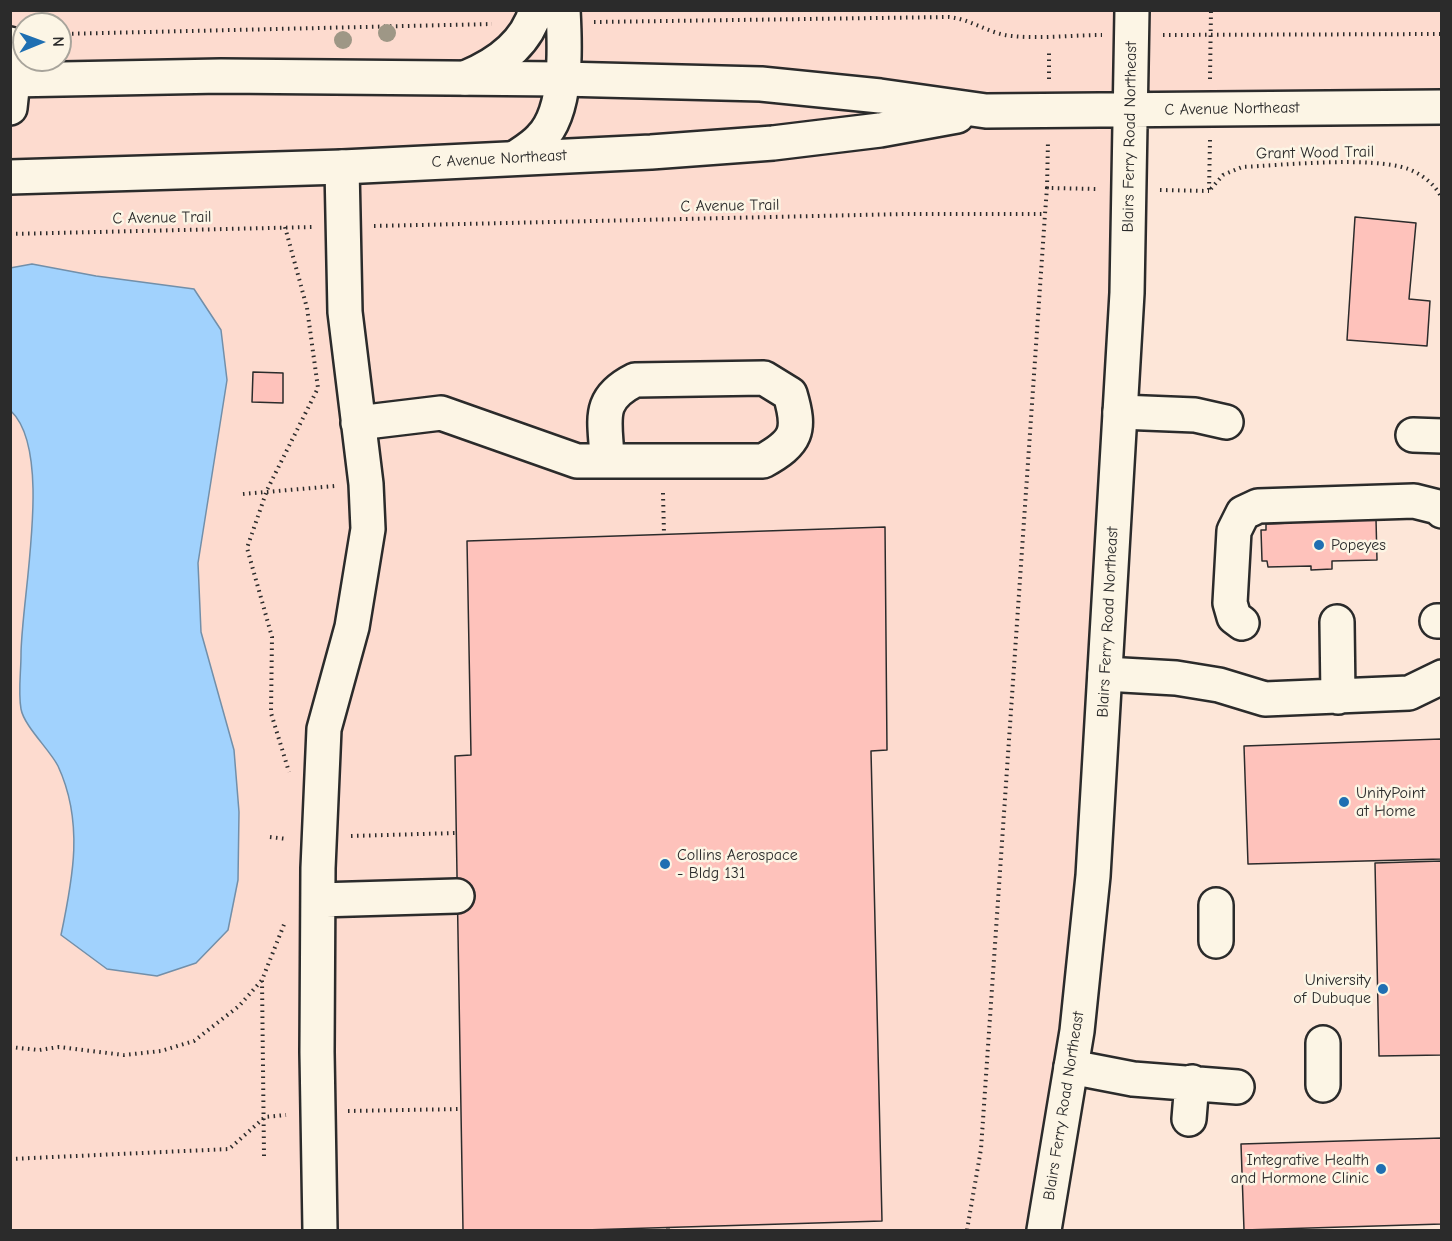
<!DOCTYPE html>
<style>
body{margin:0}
#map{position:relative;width:1452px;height:1241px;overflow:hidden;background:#fde6d8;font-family:"Comic Neue",sans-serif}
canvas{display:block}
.frame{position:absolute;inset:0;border:12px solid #2b2b2b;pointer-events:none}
.north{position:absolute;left:12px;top:12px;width:60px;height:60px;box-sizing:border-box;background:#fcf5e5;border:2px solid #a8a49b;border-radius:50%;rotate:89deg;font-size:16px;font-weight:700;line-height:24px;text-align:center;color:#2b2b2b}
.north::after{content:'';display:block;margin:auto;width:21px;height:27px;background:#1f6fb2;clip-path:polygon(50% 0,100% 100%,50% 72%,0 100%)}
</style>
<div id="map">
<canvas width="1452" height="1241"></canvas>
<div class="frame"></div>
<div class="north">N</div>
</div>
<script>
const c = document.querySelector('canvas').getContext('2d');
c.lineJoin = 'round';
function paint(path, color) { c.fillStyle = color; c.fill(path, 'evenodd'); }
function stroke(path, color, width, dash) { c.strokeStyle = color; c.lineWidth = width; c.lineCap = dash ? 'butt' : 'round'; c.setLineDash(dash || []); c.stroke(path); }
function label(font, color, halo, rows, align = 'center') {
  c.font = font + ' "Comic Neue",sans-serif'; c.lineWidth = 5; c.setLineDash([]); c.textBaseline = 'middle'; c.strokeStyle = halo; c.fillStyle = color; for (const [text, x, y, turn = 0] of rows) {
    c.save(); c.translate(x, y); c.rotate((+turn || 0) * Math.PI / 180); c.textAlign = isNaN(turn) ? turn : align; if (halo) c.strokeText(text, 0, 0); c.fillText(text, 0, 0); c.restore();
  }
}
paint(new Path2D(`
 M10,11H1441V107L1130,110L1093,876L1044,1230H11ZM24,24H60V60H24Z`), '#fddbcf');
const water = new Path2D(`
 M32,264L96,276L194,289L221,330L227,380L198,563L201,632L234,750L239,812L238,880L228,930L196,963L157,976L107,969L61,935C73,878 84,822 58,766C50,750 24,726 21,709C18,692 21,672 21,655C21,598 54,452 11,411L10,268Z`);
paint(water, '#a1d2fd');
stroke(water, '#728fa9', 1.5);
const building = new Path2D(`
 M1355,217L1416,223L1409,299L1430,301L1427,346L1347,340Z
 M253,372L283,373V403L252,402Z
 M1291,516L1330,520L1376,519L1377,560L1332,561V569L1311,570V566L1268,567L1267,561H1262L1261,530H1266V524L1291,523Z
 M885,527L887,750L871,751L882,1221L584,1230H463L455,756L471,755L467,541Z
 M1441,739L1442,859L1248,864L1244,746Z
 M1442,861V1055L1379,1056L1375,863Z
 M1442,1138V1224L1244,1230L1241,1144Z`);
paint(building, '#fec2bb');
stroke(building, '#2b2b2b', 1.5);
const minor = new Path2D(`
 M10,44L13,80L10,108
 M465,78C497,65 526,45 536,10
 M515,158C524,152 534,146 541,138C568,111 565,46 563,10
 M1120,412L1195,415L1226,422
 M358,423L441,413L577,461H763C797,442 801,431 790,394L764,378L635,380C595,400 606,421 607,460
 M1413,435L1442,436
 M1437,621H1442
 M1337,622L1338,697
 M1242,623L1234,617L1230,603L1234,531L1243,513L1258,506L1414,501L1438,507L1442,511
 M1105,674L1176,678L1219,685L1265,699L1409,693L1442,677
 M318,900L457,896
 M1216,941V905
 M1323,1043V1085
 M1071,1067L1133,1079L1237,1087
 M1189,1119L1192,1082
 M320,1230L317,1052L318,868L324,729L352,627L368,529L366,484L345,312L342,167`);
const major = new Path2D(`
 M10,80L221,76L562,79L761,84L880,96L986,111L1442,107
 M10,177L342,167L651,152L773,143L880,130L957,116
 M1044,1230L1077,1031L1093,876L1127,293L1132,10`);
stroke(minor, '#2b2b2b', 38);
stroke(major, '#2b2b2b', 38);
stroke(new Path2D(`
 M43,10V24
 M594,22L949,17C971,19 989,34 1012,36C1041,39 1072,35 1102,35
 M60,34L492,24
 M1163,35L1442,34
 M1049,79V49
 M1210,79L1211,10
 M1210,140L1209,191L1223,175L1242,167C1283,165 1373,156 1408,169C1422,174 1436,185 1442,199
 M1047,188L1048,141
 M1160,190L1209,191
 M374,226L904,214H1045L1047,188L1099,189
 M285,227L307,308L318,388L267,490L247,548L272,637L271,713L289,772
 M10,234L313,227
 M663,493L664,534
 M243,494L335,486
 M351,836L456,833
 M270,837L287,839
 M10,1047L39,1050L59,1047L124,1055L161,1051L194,1041L239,1006L262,980
 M348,1111L461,1109
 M264,1156L262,980L285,922
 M10,1159L229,1149L265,1117L286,1115
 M668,1230V1228
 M967,1230L981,1149L1045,214`), '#2b2b2b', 4, [1.5, 4.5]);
stroke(minor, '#fcf5e5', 33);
stroke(major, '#fcf5e5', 33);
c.fillStyle = '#9e9786';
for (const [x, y] of [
 [387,33],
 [343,40]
]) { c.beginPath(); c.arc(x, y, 9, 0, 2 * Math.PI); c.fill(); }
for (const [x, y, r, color] of [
 [1319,545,6,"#1f6fb2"],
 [1344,802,6,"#1f6fb2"],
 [665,864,6,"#1f6fb2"],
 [1383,989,6,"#1f6fb2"],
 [1381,1169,6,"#1f6fb2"]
]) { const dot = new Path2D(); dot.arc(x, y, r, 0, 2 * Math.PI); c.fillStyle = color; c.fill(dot); stroke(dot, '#fcf5e5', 2); }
label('16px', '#2b2b2b', '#fcf5e5', [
 ["C Avenue Northeast",1232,109,-1],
 ["Blairs Ferry Road Northeast",1130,137,-89],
 ["Grant Wood Trail",1315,153,-1],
 ["C Avenue Northeast",499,159,-3],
 ["C Avenue Trail",730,206,-1],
 ["C Avenue Trail",162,218,-1],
 ["Blairs Ferry Road Northeast",1108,622,-87],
 ["Blairs Ferry Road Northeast",1064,1106,-81]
]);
label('16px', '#2b2b2b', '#fcf5e5', [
 ["Popeyes",1331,545],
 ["UnityPoint",1356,793],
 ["at Home",1356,811],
 ["Collins Aerospace",677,855],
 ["- Bldg 131",677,873],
 ["University",1371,980,"right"],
 ["of Dubuque",1371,998,"right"],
 ["Integrative Health",1369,1160,"right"],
 ["and Hormone Clinic",1369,1178,"right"]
], 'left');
</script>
